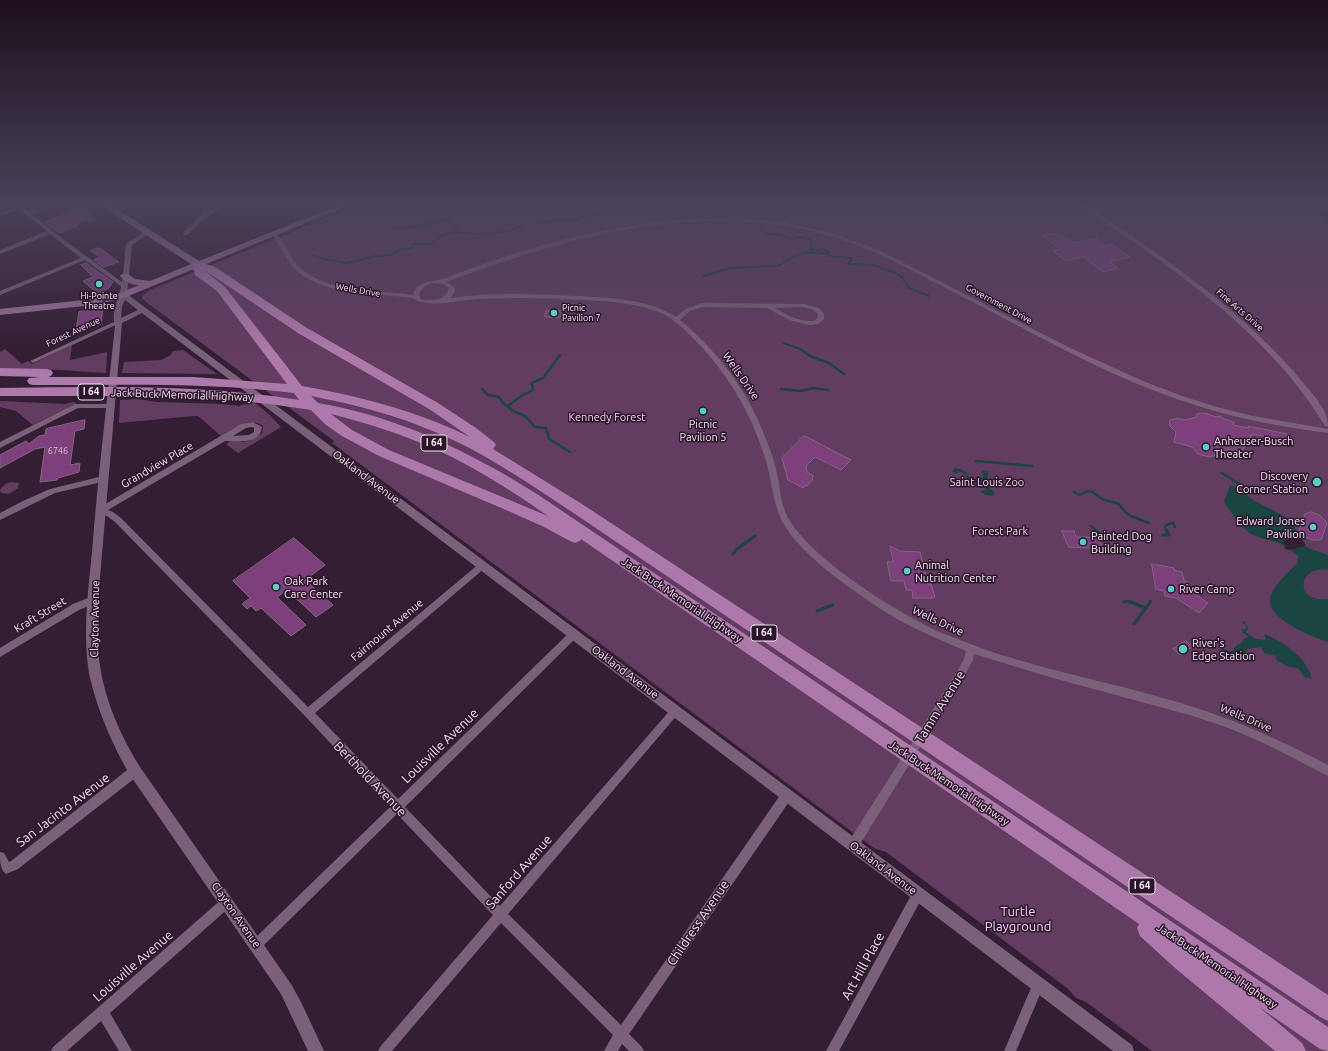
<!DOCTYPE html>
<style>
body{margin:0}
canvas{display:block;background:#341e33}
</style>
<canvas width="1328" height="1051"></canvas>
<script>
const c = document.querySelector('canvas').getContext('2d');
c.lineJoin = 'round';
function paint(path, color) { c.fillStyle = color; c.fill(path, 'evenodd'); }
function stroke(path, color, width, dash) { c.strokeStyle = color; c.lineWidth = width; c.lineCap = dash ? 'butt' : 'round'; c.setLineDash(dash || []); c.stroke(path); }
function label(font, color, halo, rows, align = 'center') {
  c.font = font + ' Ubuntu,sans-serif'; c.lineWidth = 3; c.setLineDash([]); c.textBaseline = 'middle'; c.strokeStyle = halo; c.fillStyle = color; for (const [text, x, y, turn = 0] of rows) {
    c.save(); c.translate(x, y); c.rotate((+turn || 0) * Math.PI / 180); c.textAlign = isNaN(turn) ? turn : align; if (halo) c.strokeText(text, 0, 0); c.fillText(text, 0, 0); c.restore();
  }
}
paint(new Path2D(`
 M362,203H1328V1051H1152L1086,1002L1076,998L1067,988L886,852L875,849L332,443L334,441L142,299V296L150,290Z
 M72,345L70,360L107,352L106,373L43,369H0V352L5,349L22,364L28,361L32,364Z
 M183,350L217,374L122,373L124,362L161,360L171,355L173,351Z
 M137,399L157,402L222,404L239,406L249,403H255L270,415L281,427L238,453L226,444L232,440L243,442L249,441L262,433L263,426C249,416 233,429 221,436L198,416H193L119,423L120,400Z
 M0,401L65,404L73,402L77,403L33,425L16,411L0,407Z
 M11,482L19,483L18,488L9,494L1,493L0,490L5,484Z`), '#623c61');
paint(new Path2D(`
 M1235,203H1315L1328,212V222C1312,205 1290,211 1269,209C1258,208 1246,206 1235,203Z
 M982,470L988,471V480L986,483L989,485L990,489L995,493L992,496L986,495L980,491L985,490L986,488L978,487L977,483V477L980,478L983,477Z
 M1230,485C1240,488 1246,496 1255,501C1267,508 1282,513 1292,523C1296,526 1295,530 1297,534C1301,549 1316,550 1328,555V570C1296,565 1295,604 1328,599V642C1313,637 1262,618 1271,595C1277,581 1288,573 1298,562V556L1280,543L1261,538L1251,534L1240,525L1224,502Z
 M1243,621L1246,622L1245,623L1247,625L1248,629L1245,632L1256,639L1265,640L1266,638L1264,634C1284,642 1306,656 1312,679L1304,677L1299,669L1287,666L1276,660V656L1264,653L1261,647L1248,649L1240,659L1223,654L1221,651L1222,648L1228,651H1232L1237,645L1241,644L1242,641L1248,636L1241,632L1244,631L1240,630L1246,629V625L1242,623Z`), '#1b4540');
paint(new Path2D(`
 M1294,537L1296,538L1300,537L1306,545H1304L1305,546L1288,550L1284,548L1286,546L1282,542Z`), '#341e33');
stroke(new Path2D(`
 M419,203C431,216 449,218 460,231
 M720,203L733,211
 M591,208L598,215
 M538,222L570,219L579,220L582,217L623,212L637,207L677,206L687,203
 M396,229L415,227L447,220
 M761,230L767,234H776L792,239L801,237L811,240V251L824,249L829,252L827,254L829,256L852,258L848,264L874,265L896,273L901,276L909,288L929,296
 M313,255L323,259L347,263L376,256L392,255L398,250L413,248L412,245L414,244H430L443,235L456,232L480,234L509,231L523,226
 M703,276L730,268L778,266L797,255L804,253H828
 M784,343L802,350`), '#1b4540', 2);
stroke(new Path2D(`
 M800,349L810,356L829,363L844,374
 M482,389L488,395L499,397L503,403L513,411L525,416L535,427L546,428L549,439L570,452
 M781,389L801,391L813,388L828,390
 M508,406L521,396L533,390L532,383L543,378L560,355
 M976,461L1032,466
 M957,472L954,471L955,469C962,470 967,473 969,480L976,482
 M1222,473L1238,483V488
 M1074,492L1080,495L1087,491L1093,492L1102,499L1119,504L1125,512L1131,516L1149,523
 M1091,526L1099,533
 M1168,533L1165,528L1166,525L1173,523L1175,527`), '#1b4540', 2.5);
stroke(new Path2D(`
 M1163,535H1169L1167,532
 M733,554L737,549L755,536
 M1124,602L1128,601L1145,608
 M817,611L833,605
 M1134,624L1151,601`), '#1b4540', 3);
const building = new Path2D(`
 M61,203H75L97,218L89,221L85,218L76,227L59,233L44,222L71,212L60,205Z
 M1057,233L1075,243L1096,238L1106,246L1111,244L1130,257L1110,262L1118,268L1104,272L1083,257L1066,261L1053,251L1061,249L1043,236Z
 M98,248L101,249L119,262L103,267L94,260L100,257L91,251Z
 M86,263L113,282L109,288L98,294L83,281L93,277L81,265Z
 M103,308L101,324L76,330L79,312Z
 M546,311H562L560,318L545,317Z
 M1205,413L1216,417L1220,416L1224,419L1234,422L1233,425L1249,428L1248,426L1287,434L1289,443L1253,434V435H1250L1251,439L1246,438L1244,449L1237,451L1230,449L1223,451L1218,450L1217,455L1209,457L1198,454L1192,447L1174,442L1176,432L1169,425L1170,420L1178,418L1184,420L1197,417V414Z
 M85,420L84,429L75,431L70,465L80,463L79,472L58,478L57,480L40,482L45,447L35,449L0,468V455L26,441L29,444L39,436L45,435L46,429Z
 M804,436L807,437L851,460L841,470L815,457L806,466L807,472L814,476L812,478L813,479L807,486L805,485L803,488L788,480L782,458Z
 M1312,512L1321,516L1327,523L1321,540H1312L1305,537L1299,530L1305,514Z
 M1062,531H1074L1076,537H1098L1102,546H1092L1093,548L1069,547Z
 M294,538L325,565L305,580L333,605L316,617L287,590L277,597L306,625L291,636L261,608L256,611L251,606L247,609L242,604L250,598L233,581Z
 M890,546L900,551L920,552L928,584H931L935,597L934,598H913L912,590H906L904,581H891L887,562H893Z
 M1152,564L1174,568V570L1182,572L1184,581L1187,582L1189,590L1208,603L1199,613L1176,598L1165,596L1164,591L1156,589Z
 M1186,641L1192,647L1180,655L1173,649Z`);
paint(building, '#7d407c');
stroke(building, '#81677f', 1);
paint(new Path2D(`
 M13,203H18L30,212L54,203H60L33,215L60,237L126,285V287H122L85,260L0,295V291L81,258L50,234L0,254V250L47,231L19,209L0,216V212L16,207Z
 M206,203H211L206,213L223,203H229L201,221L187,235H183V233L198,218Z
 M1078,203H1083C1162,256 1245,311 1305,385C1315,397 1328,411 1328,426H1325C1283,356 1218,302 1152,255C1135,243 1119,232 1102,220C1094,215 1084,210 1078,203Z
 M738,218L786,223L832,233L879,250L1066,346L1143,381L1182,396L1217,407L1253,416L1328,429V433C1283,427 1238,419 1195,405C1136,387 1079,358 1024,329C991,312 958,294 924,277C894,261 863,245 830,236C702,198 567,237 446,282L455,288L454,293L451,298C492,292 534,294 576,296C609,298 647,298 676,317L686,309L702,303L804,304L819,308L824,314V319L818,324L809,325L789,320L767,308L703,307L690,311L680,320C715,349 745,387 762,429C767,442 773,456 776,469C780,485 780,503 788,518C797,533 811,547 824,558C858,587 897,611 937,631C949,636 963,641 976,646C993,653 1013,658 1032,664C1079,677 1127,687 1174,701C1227,716 1279,739 1328,765V776L1268,745L1231,729L1193,716L1053,678L974,654L973,660L964,676L857,849L853,850L849,849L848,845L849,841L958,670L964,659L966,651C942,641 919,631 897,619C875,606 854,591 834,576C814,560 794,543 782,521C772,502 772,480 766,461C752,415 729,375 695,340C685,330 674,319 661,313C638,303 612,302 587,300C551,298 514,297 478,299C458,300 437,307 417,301L415,299L412,298C375,292 326,297 296,270C285,260 281,245 271,234L276,233C286,243 289,256 298,266C318,286 353,290 379,292C391,293 402,293 413,295C418,278 434,283 446,278C508,253 575,234 641,224C673,219 706,219 738,218ZM434,283L443,284L449,288C446,301 432,301 421,299L419,295C421,288 427,284 434,283ZM796,307C805,307 812,308 818,314V318L814,321C799,322 787,315 775,308Z
 M118,320L121,322L120,323L35,362L33,363L30,361Z
 M75,404H112L115,406L112,408H78L0,448V442Z
 M253,422L262,427C259,446 239,440 225,441L108,510L113,512L121,518L308,707L480,563H486L487,565L486,567L315,713L398,799L571,631L574,630L577,631L578,634L577,637L405,807L500,906L672,708L675,706L678,708L680,711L678,714L508,914L621,1025L783,791L787,790L791,791L792,795L791,799L629,1034L642,1047L644,1051H629L622,1044L618,1051H604L613,1035L501,923L392,1051H378L380,1047L493,915L397,814L260,949L256,951L252,949L250,945L252,941L390,807L305,716L115,522L107,516L97,513L96,511L97,509L241,424ZM252,427L254,428V432L249,435L233,436L246,428Z
 M103,476L106,477L107,479L106,481L55,493L0,520V513L23,501L50,489Z
 M93,596L96,597L97,600L96,603L79,610L0,657V648L73,604Z
 M135,766L139,767L140,771L139,775L18,869L6,874C0,870 0,860 0,852L4,853L9,862L11,861L131,767Z
 M918,888L922,890L924,894L922,898L839,1051H826L914,890Z
 M227,896L231,898L233,902L231,906L110,1013L132,1051H119L101,1021L67,1051H51L53,1047L223,898Z
 M1038,979L1042,981L1044,985L1016,1051H1004L1034,981Z`), '#7a6078');
paint(new Path2D(`
 M144,232L149,233L132,245L127,294L1132,1045L1134,1051H1113L142,313L122,323L98,600C98,614 97,629 98,643C99,687 117,730 140,767L291,984L301,1002L324,1051H308L281,994L130,775C113,746 98,712 90,678C82,637 88,593 92,552C98,476 107,401 115,326C112,312 115,308 119,295C124,279 124,260 126,244ZM125,300L138,310L121,318L122,306Z`), '#7a6078');
paint(new Path2D(`
 M97,203H107L199,261L344,203H355L121,299L93,305L0,315V309L93,299L115,295L139,285C131,285 125,282 120,276L122,274H128L135,279L150,281L191,264Z`), '#996f97');
paint(new Path2D(`
 M197,261L215,267L307,328L438,403L476,428L494,442L496,445L493,449L582,504L1328,995V1021L1320,1017L572,512C528,483 484,452 435,432C396,415 353,404 311,396L318,403C397,416 470,452 537,494L1328,1027V1051L1320,1049L1259,1007L1302,1043L1306,1051H1275L1175,968L1140,936L1137,928L1139,924L581,539L580,541L575,543L570,541L542,526L506,510L379,456L342,436L326,425L311,410L270,404L216,399L162,396H0V388C100,387 200,384 299,400L294,393C207,382 120,385 33,385L29,384L27,381L29,378L40,377L0,376V368L47,369L51,370L53,373L51,376L48,377H194L287,384L217,291L195,275L192,264ZM204,270L298,333L429,409L470,437C417,411 359,396 302,386L225,287ZM331,414C362,422 392,431 421,443C466,461 509,489 548,516L389,450L352,430Z`), '#ad79ab');
const sky = c.createLinearGradient(0, 0, 0, 350);
sky.addColorStop(0, '#1d101c');
sky.addColorStop(0.58, '#4a415b');
sky.addColorStop(1, '#4a415b00');
c.fillStyle = sky;
c.fillRect(0, 0, 1328, 350);
for (const [x, y, r, color] of [
 [99,284,4,"#57cec2"],
 [554,313,4,"#57cec2"],
 [703,411,4,"#57cec2"],
 [1206,447,4,"#57cec2"],
 [1317,482,5,"#57cec2"],
 [1313,527,4,"#57cec2"],
 [1083,542,4,"#57cec2"],
 [907,571,4,"#57cec2"],
 [276,587,4,"#57cec2"],
 [1171,589,4,"#57cec2"],
 [1183,649,5,"#57cec2"]
]) { const dot = new Path2D(); dot.arc(x, y, r, 0, 2 * Math.PI); c.fillStyle = color; c.fill(dot); stroke(dot, '#2a1529', 1.5); }
label('9px', '#f6e7f5', '#2a1529', [
 ["Wells Drive",358,290,10],
 ["Government Drive",999,304,28],
 ["Fine Arts Drive",1240,310,41],
 ["Forest Avenue",73,332,-25]
]);
label('9px', '#f6e7f5', '#2a1529', [
 ["Hi-Pointe",99,296],
 ["Theatre",99,306],
 ["Picnic",562,308,"left"],
 ["Pavilion 7",562,318,"left"]
]);
label('9px', '#d8bdd7', null, [
 ["6746",58,451]
]);
for (const [x, y, w] of [
 [91,392,26],
 [434,443,26],
 [764,633,26],
 [1142,886,26]
]) { const box = new Path2D(); box.roundRect(x - w / 2, y - 8, w, 16, 3); c.fillStyle = '#2a1529'; c.fill(box); stroke(box, '#f6e7f5', 1); }
label('bold 10px', '#f6e7f5', null, [
 ["I 64",91,392],
 ["I 64",434,443],
 ["I 64",764,633],
 ["I 64",1142,886]
]);
label('11px', '#f6e7f5', '#2a1529', [
 ["Wells Drive",741,376,55],
 ["Jack Buck Memorial Highway",182,395,2],
 ["Grandview Place",157,465,-30],
 ["Oakland Avenue",366,477,37],
 ["Jack Buck Memorial Highway",682,600,34],
 ["Kraft Street",40,615,-31],
 ["Clayton Avenue",95,619,-89],
 ["Wells Drive",938,621,25],
 ["Fairmount Avenue",387,630,-40],
 ["Oakland Avenue",625,672,37],
 ["Wells Drive",1246,718,23],
 ["Jack Buck Memorial Highway",949,783,34],
 ["Oakland Avenue",883,868,37],
 ["Clayton Avenue",236,915,55],
 ["Jack Buck Memorial Highway",1217,966,34]
]);
label('11px', '#f8d4f6', '#2a1529', [
 ["Kennedy Forest",607,417],
 ["Saint Louis Zoo",987,482],
 ["Forest Park",1000,531]
]);
label('11px', '#f6e7f5', '#2a1529', [
 ["Picnic",703,424,"center"],
 ["Pavilion 5",703,437,"center"],
 ["Anheuser-Busch",1214,441],
 ["Theater",1214,454],
 ["Discovery",1308,476,"right"],
 ["Corner Station",1308,489,"right"],
 ["Edward Jones",1305,521,"right"],
 ["Pavilion",1305,534,"right"],
 ["Painted Dog",1091,536],
 ["Building",1091,549],
 ["Animal",915,565],
 ["Nutrition Center",915,578],
 ["Oak Park",284,581],
 ["Care Center",284,594],
 ["River Camp",1179,589],
 ["River's",1192,643],
 ["Edge Station",1192,656]
], 'left');
label('13px', '#f6e7f5', '#2a1529', [
 ["Tamm Avenue",940,707,-58],
 ["Louisville Avenue",440,746,-44],
 ["Berthold Avenue",370,779,46],
 ["San Jacinto Avenue",63,810,-37],
 ["Sanford Avenue",519,872,-49],
 ["Childress Avenue",698,923,-56],
 ["Louisville Avenue",133,966,-41],
 ["Art Hill Place",863,966,-61]
]);
label('13px', '#f8d4f6', '#2a1529', [
 ["Turtle",1018,912],
 ["Playground",1018,927]
]);
</script>
